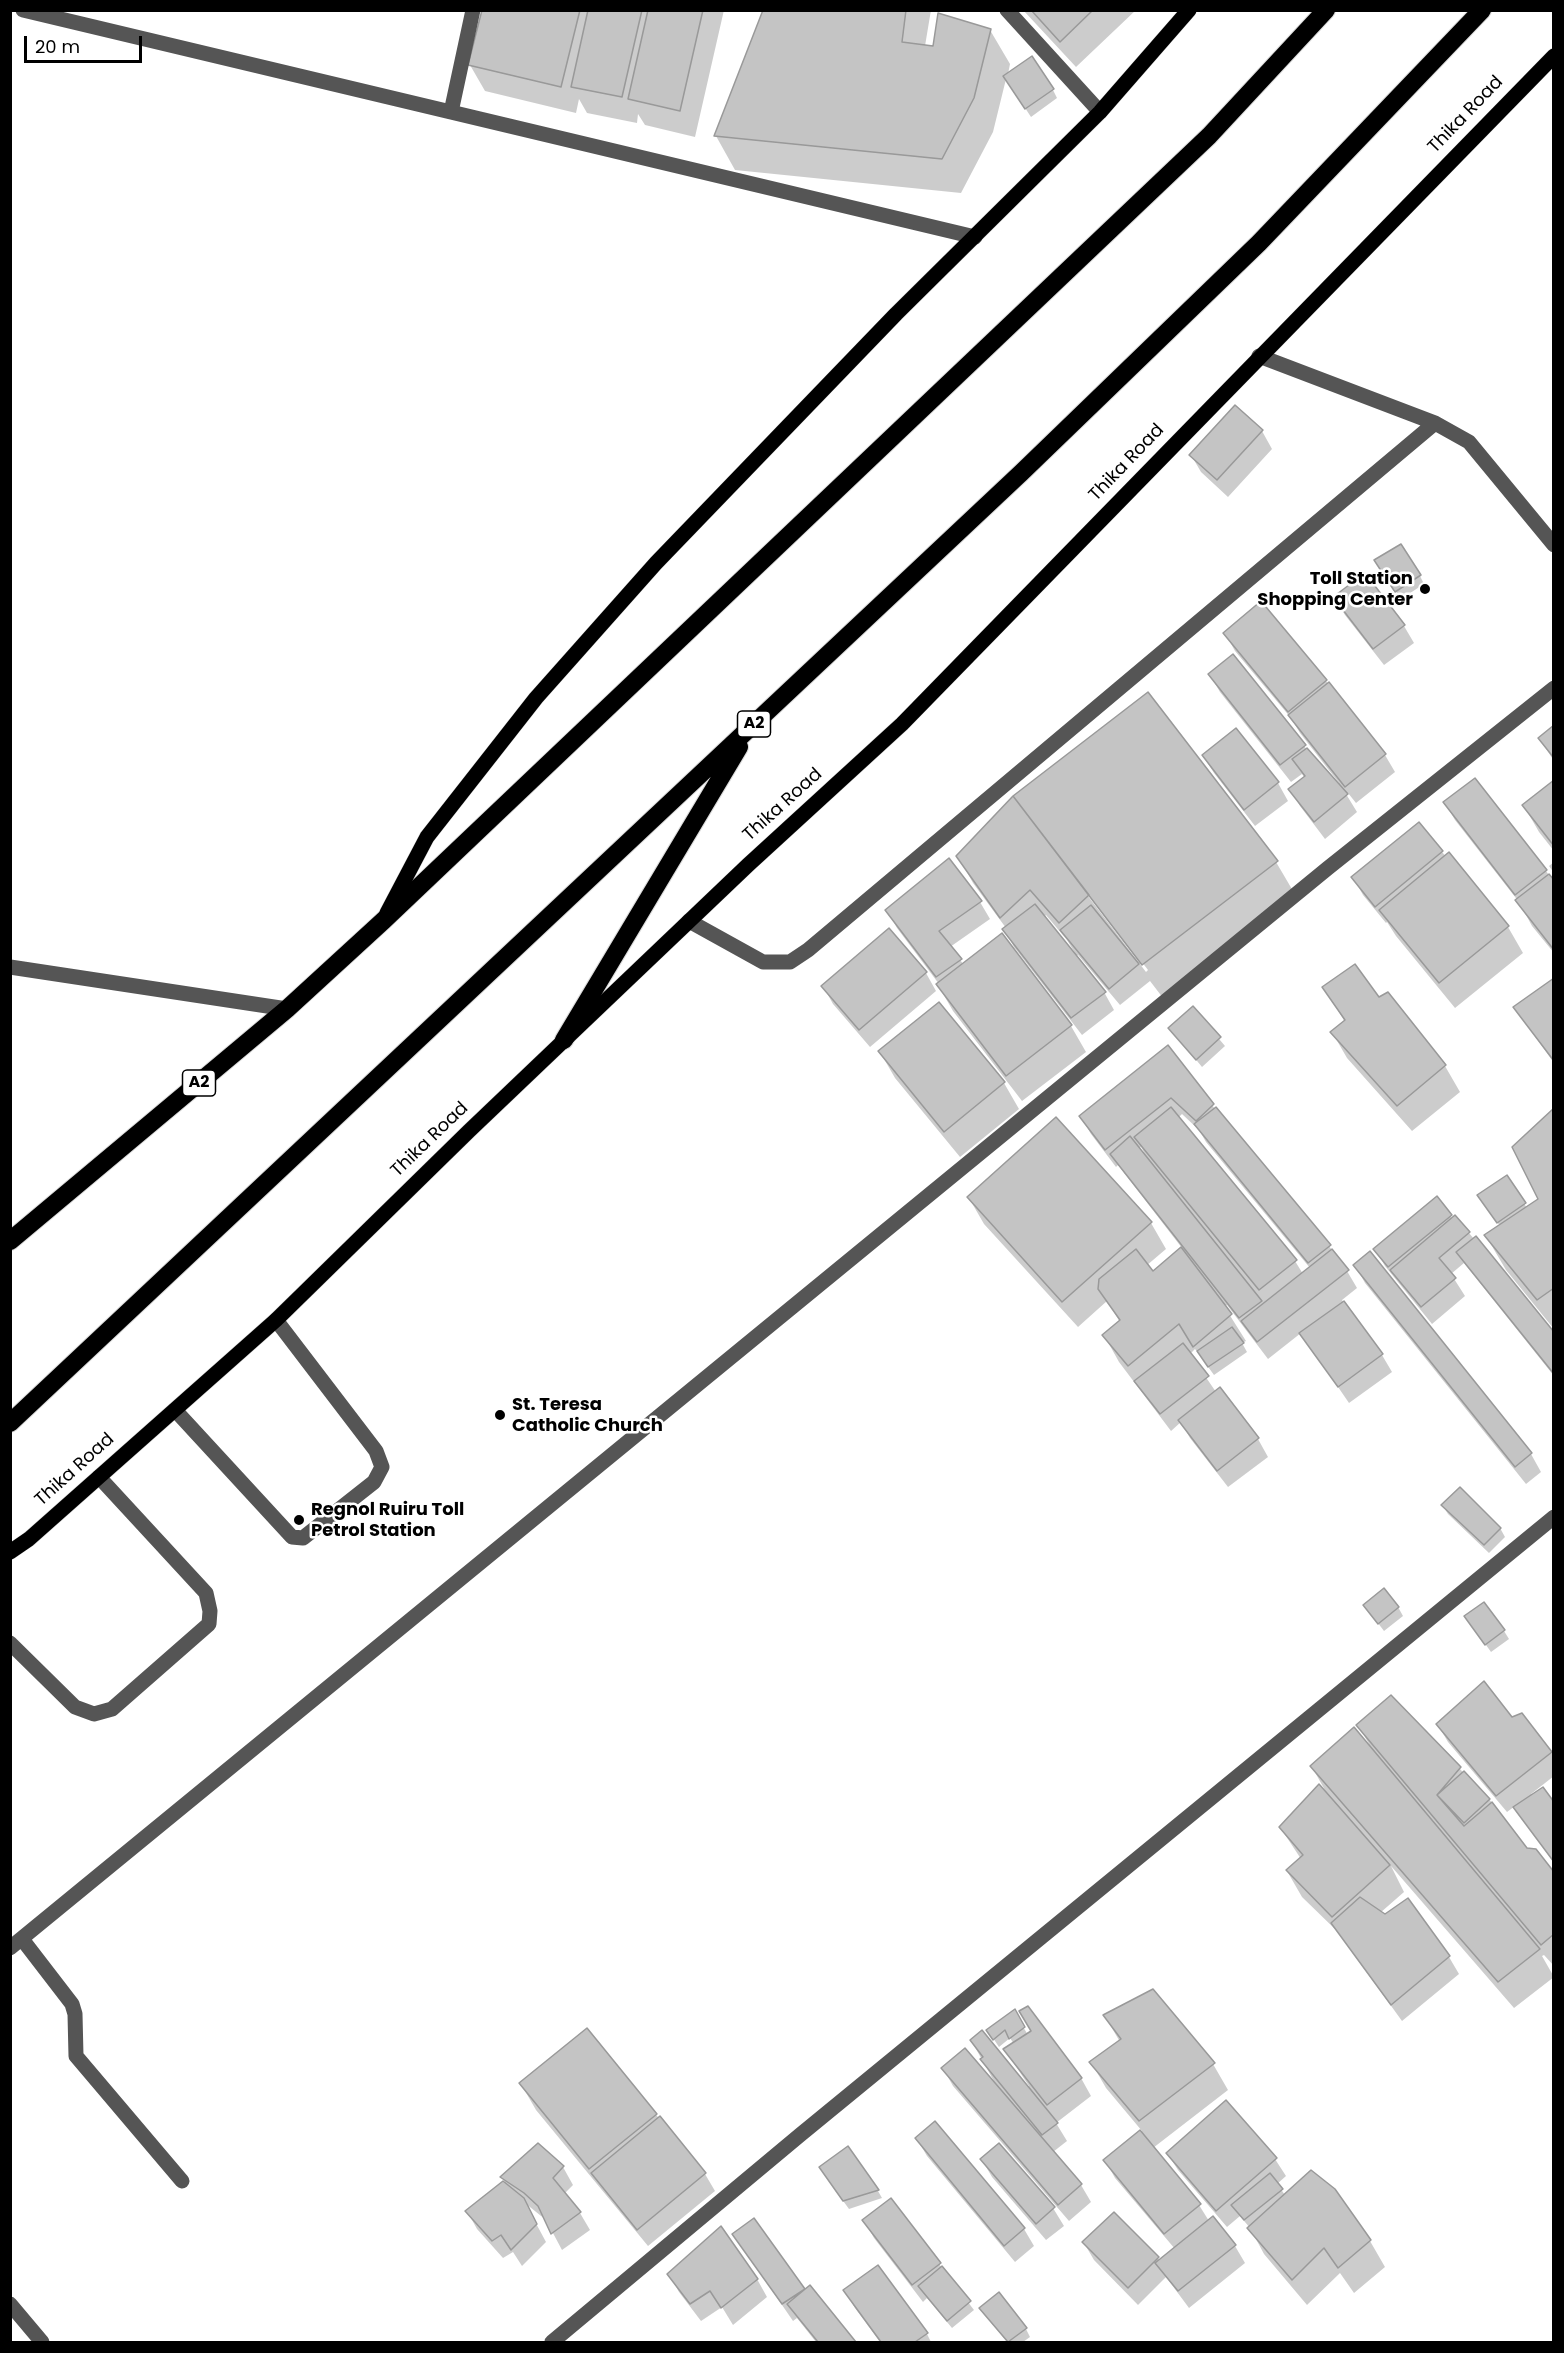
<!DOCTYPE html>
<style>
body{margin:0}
#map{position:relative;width:1564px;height:2353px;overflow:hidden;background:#fff;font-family:Poppins,sans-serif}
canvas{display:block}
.frame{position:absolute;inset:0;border:12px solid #000;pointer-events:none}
.scale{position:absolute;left:24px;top:36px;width:118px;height:27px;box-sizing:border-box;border:3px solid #000;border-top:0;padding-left:8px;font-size:18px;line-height:21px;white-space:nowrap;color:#000;-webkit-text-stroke:4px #fff;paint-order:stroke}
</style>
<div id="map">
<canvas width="1564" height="2353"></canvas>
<div class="frame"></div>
<div class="scale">20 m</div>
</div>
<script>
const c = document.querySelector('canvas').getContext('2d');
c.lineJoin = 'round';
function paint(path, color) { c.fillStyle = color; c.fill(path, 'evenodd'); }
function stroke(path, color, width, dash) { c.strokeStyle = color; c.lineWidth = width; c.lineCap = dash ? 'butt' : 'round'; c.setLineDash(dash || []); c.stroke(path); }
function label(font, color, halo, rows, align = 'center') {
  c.font = font + ' Poppins,sans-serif'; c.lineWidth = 5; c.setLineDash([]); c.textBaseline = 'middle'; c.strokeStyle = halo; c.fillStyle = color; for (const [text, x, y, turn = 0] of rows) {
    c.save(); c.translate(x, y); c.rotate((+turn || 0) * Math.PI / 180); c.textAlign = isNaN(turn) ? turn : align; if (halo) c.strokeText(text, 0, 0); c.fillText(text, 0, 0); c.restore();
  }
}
paint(new Path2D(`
 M484,10H724L695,137L645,125L638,114L637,123L587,113L579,99L576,113L485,91L470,65Z
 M764,10H931L925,46L935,47L990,30L1010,64L1008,74L1053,90L1057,98L1031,117L1006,79L993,132L961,193L735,170L716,136Z
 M1023,10H1136L1076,67Z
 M1262,431L1272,449L1228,497L1201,472L1191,455Z
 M1381,569L1420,576L1424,584L1401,599Z
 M1335,598L1404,626L1414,643L1384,665L1345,615Z
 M1225,633L1326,681L1385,755L1395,772L1356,803L1348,793L1346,794L1357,812L1325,839L1300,806L1290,789L1305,778L1302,774L1291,782L1220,692L1210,675L1233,656L1308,751L1337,784L1339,783L1300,733L1291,718L1235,651Z
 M1148,694L1276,862L1296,896L1163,998L1150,981L1120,1005L1078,955L1076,956L1104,992L1114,1010L1082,1035L1014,947L1004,929L1006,928L973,883L958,856L1014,797ZM1038,826L1148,970L1146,972L1036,828ZM1046,915L1067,940L1075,953L1074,954L1044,917Z
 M1554,727V761L1539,738Z
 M1236,730L1278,783L1288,801L1255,826L1214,773L1203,756Z
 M1554,782V851L1539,832L1524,806Z
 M1445,803L1546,871L1554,882V953L1532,926L1519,902L1455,820Z
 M1442,852L1508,927L1523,953L1455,1008L1396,936L1387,922L1386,923L1363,895L1353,877Z
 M1554,862V873L1549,866Z
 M980,902L990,919L950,947L964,965L1071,1026L1086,1052L1022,1101L953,1011L938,985L939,984L897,928L887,910Z
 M888,931L926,973L936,991L870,1047L833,1004L823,986Z
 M1554,980V1063L1515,1008Z
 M1324,987L1378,999L1445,1066L1460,1092L1412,1131L1347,1058L1332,1032L1345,1022Z
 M939,1004L1004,1083L1019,1109L960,1157L895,1078L880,1052Z
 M1193,1008L1225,1046L1202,1067L1170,1028Z
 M1167,1047L1215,1109L1329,1246L1347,1271L1357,1288L1342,1300L1382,1355L1392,1372L1349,1403L1301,1333L1268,1359L1227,1305L1224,1306L1246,1341L1242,1343L1247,1352L1214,1375L1195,1349L1190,1354L1216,1392L1220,1389L1258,1439L1268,1457L1228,1487L1190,1438L1181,1422L1171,1431L1119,1362L1104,1335L1120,1322L1107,1301L1078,1327L984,1224L969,1198L1151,1223L1166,1249L1146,1266L1152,1274L1182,1248L1118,1165L1116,1167L1091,1134L1081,1117ZM1182,1114L1199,1130L1206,1142L1310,1268L1303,1274L1295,1261L1178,1118ZM1141,1147L1146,1156L1145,1157L1138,1149Z
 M1554,1110V1329L1506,1270L1486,1236L1500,1226L1484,1204L1506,1177L1527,1208L1540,1199Z
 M1437,1198L1452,1219L1469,1233L1554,1334V1376L1464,1263L1451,1274L1465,1296L1432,1324L1385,1266L1375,1249Z
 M1369,1253L1531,1454L1541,1472L1526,1484L1365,1283L1355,1265Z
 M1443,1506L1500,1528L1505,1537L1489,1553L1448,1514Z
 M1365,1606L1398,1607L1403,1616L1384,1631Z
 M1466,1617L1504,1631L1509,1639L1491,1652Z
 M1511,1719L1551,1752L1554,1757V1776L1531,1794L1554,1804V1863L1515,1806L1507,1812L1448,1742L1438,1725Z
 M1358,1725L1459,1768L1489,1799L1527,1849L1554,1873V1966L1544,1955L1542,1956L1554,1977L1514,2008L1391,1866L1404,1892L1380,1913L1449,1957L1459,1974L1402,2021L1337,1931L1302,1897L1287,1871L1301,1859L1280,1827L1326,1792L1312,1767L1369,1744Z
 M1014,2012L1028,2035L1081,2078L1091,2096L1056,2123L1067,2141L1053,2152L1081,2185L1091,2202L1069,2221L953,2086L943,2068L995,2083L971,2040L1027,2088L1029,2086L1005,2050L1014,2044L1010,2038L999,2047L993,2038Z
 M1105,2016L1213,2064L1228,2090L1153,2148L1199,2205L1209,2221L1235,2246L1245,2263L1189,2308L1166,2277L1138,2305L1094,2260L1084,2243L1158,2258L1160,2262L1175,2249L1115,2178L1105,2160L1142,2131L1106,2088L1091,2062L1120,2042Z
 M586,2030L705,2174L715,2191L648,2246L536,2110L521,2084Z
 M917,2139L1024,2229L1034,2246L1015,2262L927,2156Z
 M847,2148L878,2191L882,2198L849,2209L825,2176Z
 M1167,2153L1275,2159L1286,2176L1277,2184L1285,2195L1370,2241L1385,2267L1354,2293L1340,2273L1307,2305L1264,2254L1250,2228L1240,2216L1227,2227L1178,2170Z
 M982,2160L1053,2208L1064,2226L1046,2240L992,2177Z
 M563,2167L573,2185L564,2194L580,2213L590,2230L562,2250L546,2220L525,2203L546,2242L522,2266L513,2252L503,2258L477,2229L467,2211L505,2182L502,2177Z
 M754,2220L805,2291L810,2287L854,2342H816L797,2318L793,2321L734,2235Z
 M864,2220L939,2264L974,2310L952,2328L927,2298L923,2302L874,2238Z
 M878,2267L927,2334L931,2342H880L855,2308L845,2291Z
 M669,2274L757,2279L767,2297L733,2325L722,2307L701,2321L679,2292Z
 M986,2316L1026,2329L1030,2337L1023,2342H1007Z`), '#0003');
const building = new Path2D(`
 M482,10H580L561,87L468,65Z
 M588,10H642L622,97L571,87Z
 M648,10H703L680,111L628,99Z
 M763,10H906L902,42L933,46L938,13L991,29L974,98L942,159L714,136Z
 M1031,10H1093L1060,42Z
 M1032,56L1054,89L1025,109L1003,76Z
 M1235,405L1263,430L1217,480L1189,455Z
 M1401,544L1421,575L1395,592L1374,560Z
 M1365,573L1405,625L1373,649L1333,597Z
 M1261,601L1327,680L1288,712L1223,633Z
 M1233,654L1306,745L1280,765L1208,674Z
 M1329,682L1386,754L1345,787L1288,715Z
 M1148,692L1278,861L1142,965L1013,796Z
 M1554,725V758L1538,738Z
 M1236,728L1279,782L1244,810L1202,755Z
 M1307,748L1348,794L1314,822L1288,789L1305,776L1292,759Z
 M1475,778L1547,870L1515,895L1443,802Z
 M1554,780V846L1522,805Z
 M1013,796L1089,895L1059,923L1030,890L1000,918L956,856Z
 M1419,822L1443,851L1375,907L1351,877Z
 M1449,852L1509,926L1439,983L1379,910Z
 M949,858L982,901L939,931L962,959L936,977L885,910Z
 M1549,874L1554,880V950L1515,900Z
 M1035,904L1106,992L1071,1018L1002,929Z
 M1091,905L1139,964L1109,989L1060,930Z
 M889,928L927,972L859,1030L821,986Z
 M1002,933L1072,1025L1006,1076L936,984Z
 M1355,964L1379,997L1388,992L1446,1065L1397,1106L1330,1032L1345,1020L1322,987Z
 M1554,978V1061L1513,1007Z
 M939,1002L1005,1082L944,1132L878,1051Z
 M1193,1006L1221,1037L1196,1060L1168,1028Z
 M1168,1045L1214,1104L1196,1121L1171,1098L1105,1150L1079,1116Z
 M1171,1107L1297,1260L1259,1290L1134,1137Z
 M1216,1107L1331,1245L1308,1263L1194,1124Z
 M1554,1108V1288L1537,1300L1484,1235L1538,1199L1512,1147Z
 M1056,1117L1152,1222L1062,1302L967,1197Z
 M1130,1136L1262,1301L1239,1318L1110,1154Z
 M1507,1175L1526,1203L1497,1223L1477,1195Z
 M1437,1196L1452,1215L1388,1267L1373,1249Z
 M1455,1215L1470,1232L1439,1258L1456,1278L1421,1307L1390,1270Z
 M1476,1236L1554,1332V1374L1456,1252Z
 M1181,1247L1232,1314L1193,1347L1179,1324L1128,1366L1102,1335L1120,1320L1098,1289L1099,1279L1136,1249L1153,1271Z
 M1332,1249L1349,1270L1257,1342L1241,1321Z
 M1370,1251L1532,1453L1515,1467L1353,1265Z
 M1344,1301L1383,1354L1338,1387L1299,1333Z
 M1232,1327L1244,1343L1208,1367L1197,1351Z
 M1183,1343L1209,1376L1160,1414L1134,1381Z
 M1220,1387L1259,1438L1217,1471L1178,1420Z
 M1460,1487L1501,1528L1484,1545L1441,1505Z
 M1384,1588L1399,1607L1378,1624L1363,1605Z
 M1484,1602L1505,1630L1485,1645L1464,1616Z
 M1484,1681L1512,1717L1522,1713L1552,1752L1496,1796L1436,1724Z
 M1391,1695L1461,1767L1437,1795L1464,1826L1492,1802L1527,1848L1536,1849L1554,1872V1934L1541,1945L1356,1725Z
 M1354,1727L1540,1949L1498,1982L1310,1766Z
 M1464,1771L1490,1799L1464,1823L1437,1795Z
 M1319,1784L1390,1865L1332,1917L1286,1870L1303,1855L1279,1827Z
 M1543,1787L1554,1802V1862L1513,1807Z
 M1360,1897L1385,1914L1408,1898L1450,1956L1391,2005L1331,1923Z
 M1153,1989L1215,2063L1139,2121L1089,2062L1121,2039L1103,2015Z
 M1028,2006L1082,2078L1047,2105L1003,2049L1031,2031L1019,2011Z
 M1015,2009L1025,2027L1009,2039L1005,2030L993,2040L986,2030Z
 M587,2028L657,2114L589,2169L519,2083Z
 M982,2030L1058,2123L1042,2135L980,2059L983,2057L970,2040Z
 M965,2048L1082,2184L1058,2205L941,2068Z
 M1226,2100L1277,2158L1216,2211L1166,2153Z
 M660,2116L706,2173L637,2230L591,2173Z
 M935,2121L1025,2228L1004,2246L915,2138Z
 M1140,2130L1201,2204L1164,2234L1103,2160Z
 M538,2143L564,2166L553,2178L581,2212L551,2234L538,2206L524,2193L500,2177Z
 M999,2143L1055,2207L1036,2224L980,2159Z
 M848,2146L879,2190L843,2201L819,2167Z
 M1311,2170L1335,2189L1371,2240L1338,2268L1324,2248L1292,2280L1247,2228Z
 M1270,2173L1283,2189L1244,2220L1231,2205Z
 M503,2181L524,2198L537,2224L511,2250L501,2235L492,2241L465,2211Z
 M891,2198L941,2263L912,2285L862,2220Z
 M1114,2212L1159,2257L1128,2288L1082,2242Z
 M1213,2216L1236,2245L1178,2291L1155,2263Z
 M754,2218L805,2289L782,2304L732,2234Z
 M721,2226L758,2279L721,2308L710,2291L690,2304L667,2274Z
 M878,2265L928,2333L915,2342H881L843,2290Z
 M942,2266L971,2301L947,2321L918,2286Z
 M810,2285L856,2342H818L787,2304Z
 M999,2292L1027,2328L1008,2342L979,2308Z`);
paint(building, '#c4c4c4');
stroke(building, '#999', 1.5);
const major = new Path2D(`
 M387,913L427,837L536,698L656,563L896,314L1100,112L1189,10
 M10,1552L29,1539L276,1320L469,1131L748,865L902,724L1554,56`);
const highway = new Path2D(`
 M564,1040L739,747
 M10,1241L287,1009L383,921L1209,136L1326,10
 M10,1423L1021,473L1259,243L1482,10`);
stroke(major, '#dbdbdb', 16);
stroke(highway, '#dbdbdb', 20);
stroke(new Path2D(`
 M23,10L975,237
 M1007,10L1100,112
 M451,112L473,10
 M1259,356L1435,423L1469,442L1554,545
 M689,921L763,962H790L808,950L1435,423
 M10,967L287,1009
 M175,1410L292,1537L303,1538L374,1482L382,1467L376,1451L276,1320
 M10,1643L75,1707L94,1714L112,1709L209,1624L210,1611L206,1593L99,1477
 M22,1939L72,2004L75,2014L76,2056L182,2181
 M10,1948L1328,868L1554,688
 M10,2304L42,2342
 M552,2342L800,2135L1554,1517`), '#555', 15);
stroke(major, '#000', 15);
stroke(highway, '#000', 18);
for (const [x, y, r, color] of [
 [1425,589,6,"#000"],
 [500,1415,6,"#000"],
 [299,1520,6,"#000"]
]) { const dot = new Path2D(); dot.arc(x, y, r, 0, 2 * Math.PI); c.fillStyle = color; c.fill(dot); stroke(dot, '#fff', 2); }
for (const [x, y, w] of [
 [754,724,33],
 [199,1083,33]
]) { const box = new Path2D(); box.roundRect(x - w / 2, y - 13, w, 26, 4.5); c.fillStyle = '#fff'; c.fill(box); stroke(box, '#000', 1.5); }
label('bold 16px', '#000', null, [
 ["A2",754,724],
 ["A2",199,1083]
]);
label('18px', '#000', '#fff', [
 ["Thika Road",1466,115,-46],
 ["Thika Road",1127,463,-46],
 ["Thika Road",783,805,-42],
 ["Thika Road",430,1140,-44],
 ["Thika Road",75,1470,-42]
]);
label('bold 18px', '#000', '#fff', [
 ["Toll Station",1413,579,"right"],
 ["Shopping Center",1413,600,"right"],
 ["St. Teresa",512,1405],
 ["Catholic Church",512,1426],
 ["Regnol Ruiru Toll",311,1510],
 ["Petrol Station",311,1531]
], 'left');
</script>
